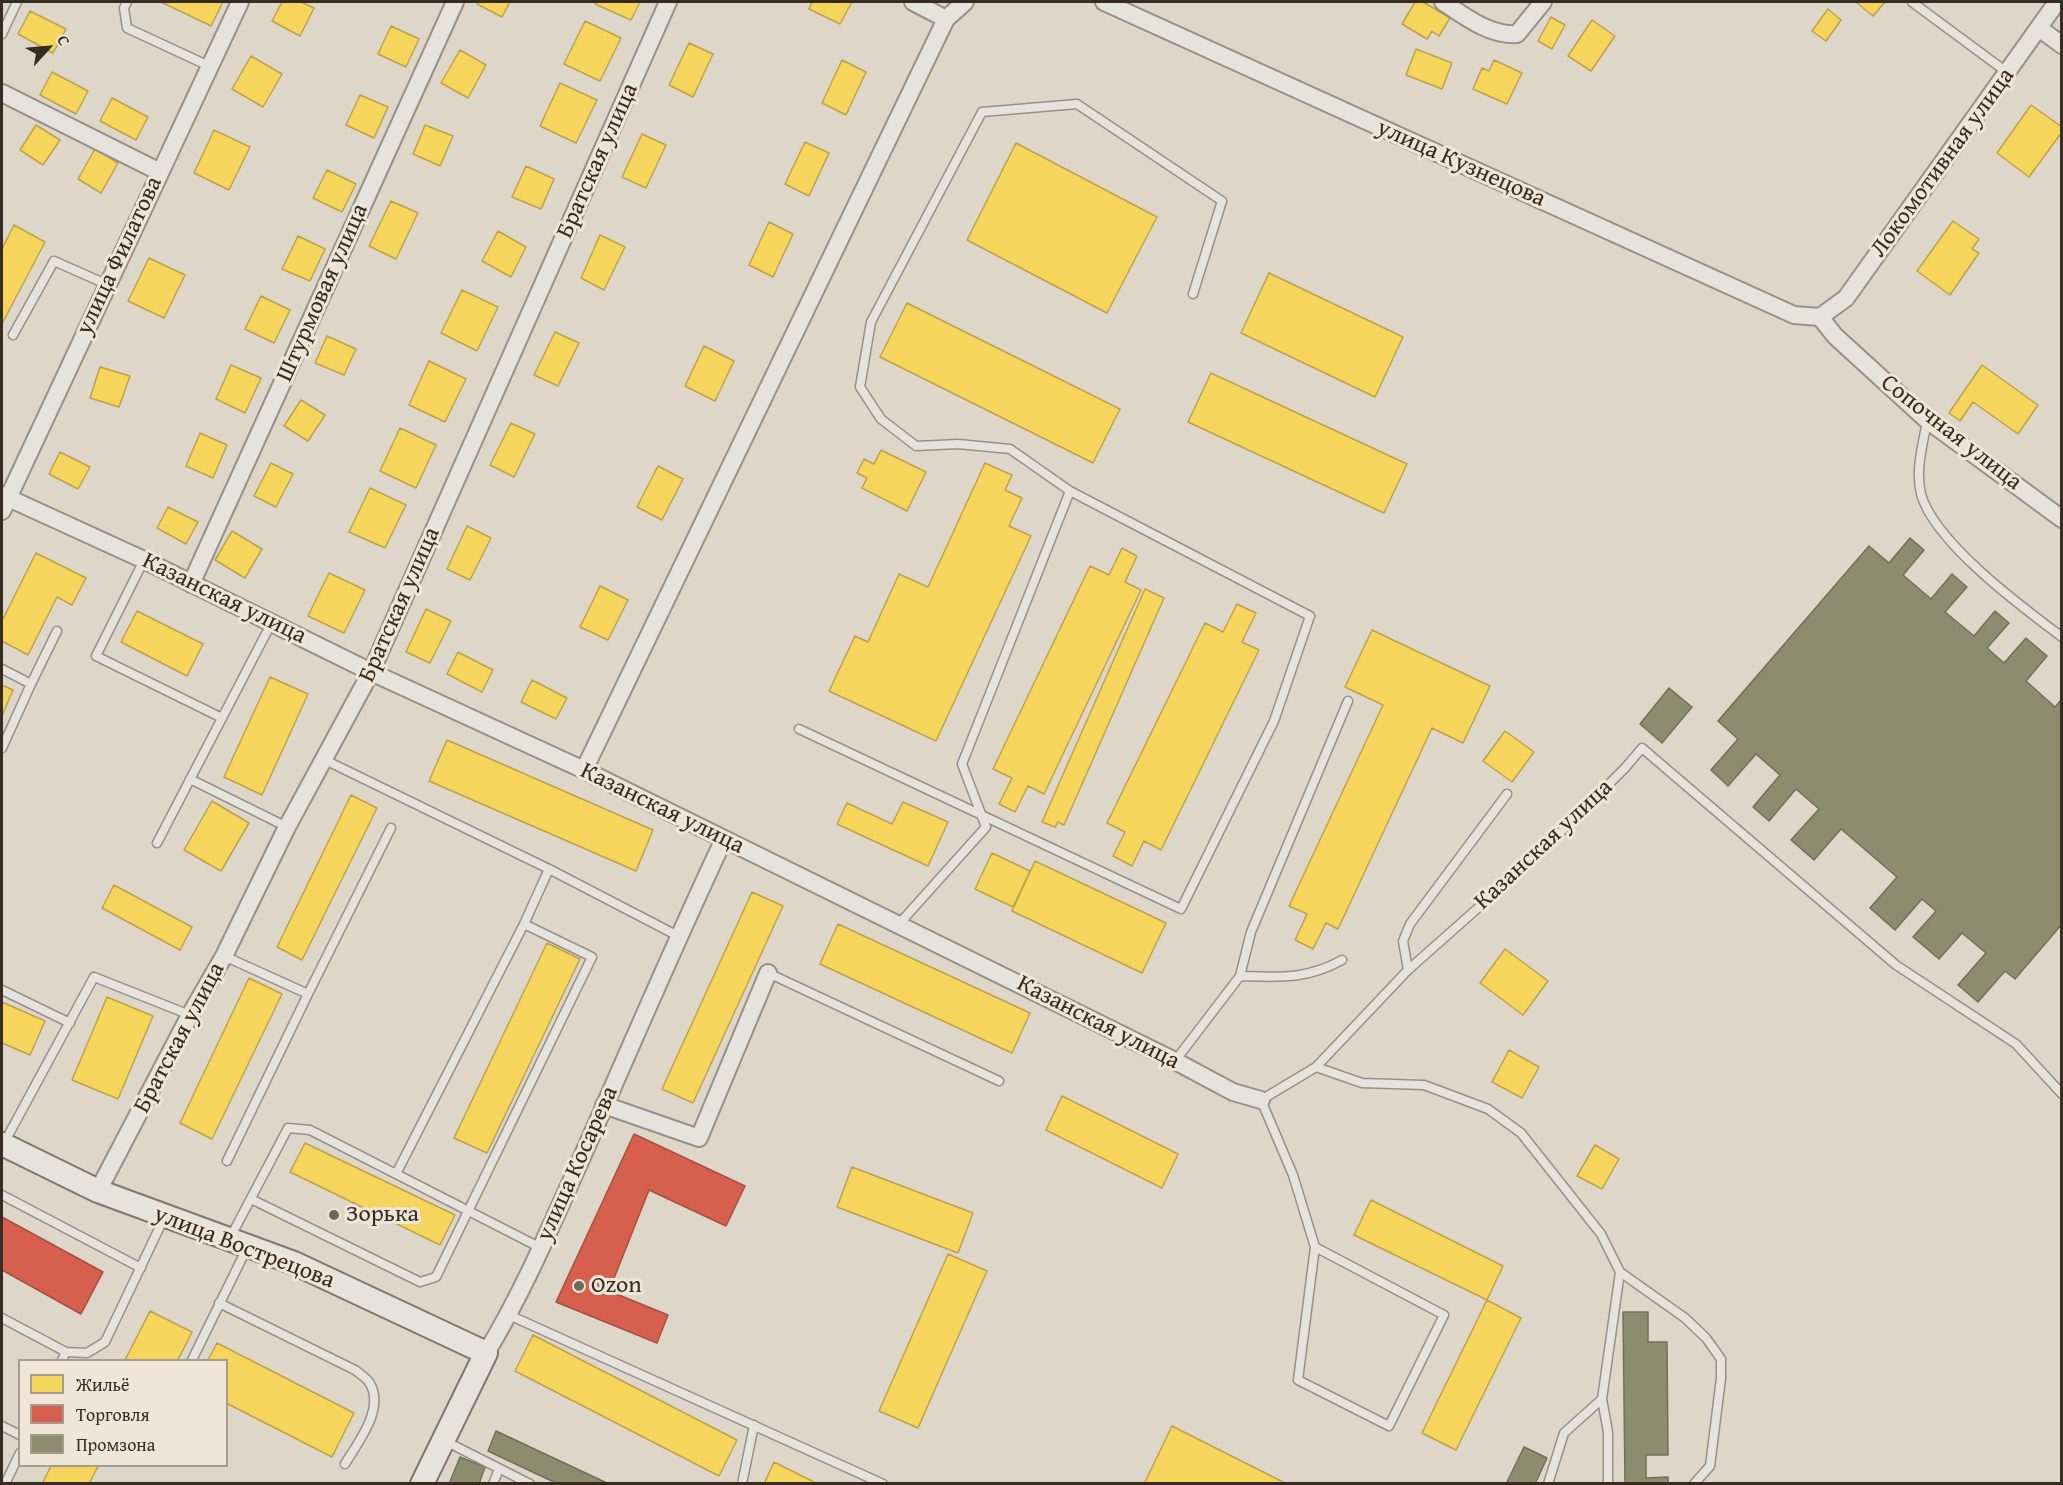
<!DOCTYPE html>
<meta charset="utf-8">
<style>
body{margin:0}
#map{position:relative;width:2063px;height:1485px;overflow:hidden;background:#ded6c9;font-family:"Gentium Book Plus",serif}
canvas{display:block}
.frame{position:absolute;inset:0;border:3px solid #372c22;pointer-events:none}
.legend{position:absolute;left:18px;top:1359px;width:210px;height:108px;box-sizing:border-box;background:#efe6d7;border:2px solid #a59c8f;margin:0;padding:8px 10px;list-style:none;font-size:18px;color:#372c22}
.legend li{display:flex;align-items:center;gap:12px;height:30px}
.legend b{width:30px;border:2px solid #a59c8f}
.north{position:absolute;left:18px;top:18px;width:60px;height:60px;-webkit-text-stroke:4px #efe6d7;paint-order:stroke;rotate:64deg;font-size:16px;font-weight:700;line-height:24px;text-align:center;color:#372c22}
.north::after{content:'';display:block;margin:auto;width:21px;height:27px;background:#372c22;clip-path:polygon(50% 0,100% 100%,50% 72%,0 100%)}
</style>
<div id="map">
<canvas width="2063" height="1485"></canvas>
<div class="frame"></div>
<ul class="legend">
<li><b style="height:16px;background:#f6d55c"></b>Жильё</li>
<li><b style="height:16px;background:#d6604d"></b>Торговля</li>
<li><b style="height:16px;background:#8c8c6e"></b>Промзона</li>
</ul>
<div class="north">С</div>
</div>
<script>
const c = document.querySelector('canvas').getContext('2d');
c.lineJoin = 'round';
function paint(path, color) { c.fillStyle = color; c.fill(path, 'evenodd'); }
function stroke(path, color, width, dash) { c.strokeStyle = color; c.lineWidth = width; c.lineCap = dash ? 'butt' : 'round'; c.setLineDash(dash || []); c.stroke(path); }
function label(font, color, halo, rows, align = 'center') {
  c.font = font + ' "Gentium Book Plus",serif'; c.lineWidth = 6; c.setLineDash([]); c.textBaseline = 'middle'; c.strokeStyle = halo; c.fillStyle = color; for (const [text, x, y, turn = 0] of rows) {
    c.save(); c.translate(x, y); c.rotate((+turn || 0) * Math.PI / 180); c.textAlign = isNaN(turn) ? turn : align; if (halo) c.strokeText(text, 0, 0); c.fillText(text, 0, 0); c.restore();
  }
}
const homes = new Path2D(`
 M161,2H223L211,26Z
 M282,2H301L314,8L300,36L272,21Z
 M478,2H510L502,17L477,4Z
 M596,2H640L631,20L595,4Z
 M812,2H852L840,24L809,9Z
 M1415,2H1423L1450,18L1439,36L1432,31L1427,39L1402,24Z
 M1856,2H1885L1873,16Z
 M1828,9L1841,20L1826,41L1812,31Z
 M30,11L66,29L53,53L18,34Z
 M1551,17L1565,25L1552,49L1538,41Z
 M1592,20L1615,36L1591,71L1568,56Z
 M585,21L621,38L600,81L564,64Z
 M391,26L419,39L406,67L378,54Z
 M689,43L713,54L693,97L669,85Z
 M1416,49L1452,63L1442,89L1406,75Z
 M460,50L486,65L468,98L441,83Z
 M251,56L282,74L263,107L232,89Z
 M842,60L866,72L846,115L822,103Z
 M1494,60L1522,73L1507,104L1473,89L1482,68L1489,71Z
 M52,72L88,91L76,114L40,95Z
 M560,83L597,100L576,143L540,126Z
 M360,95L388,107L374,138L346,125Z
 M112,98L148,117L136,140L100,121Z
 M2031,105L2062,127V132L2029,177L1997,153Z
 M36,125L60,140L43,165L20,150Z
 M425,125L453,136L440,166L413,154Z
 M214,130L250,147L229,190L194,173Z
 M642,134L666,145L646,188L622,177Z
 M805,142L829,153L809,196L785,184Z
 M1016,143L1157,217L1107,313L967,240Z
 M95,149L118,163L101,193L78,179Z
 M526,166L554,179L541,209L512,197Z
 M327,170L356,184L342,212L313,198Z
 M391,201L418,213L396,259L369,246Z
 M1953,221L1979,239L1972,249L1979,253L1950,295L1917,271Z
 M769,222L793,234L773,277L749,265Z
 M14,225L45,242L2,324V249Z
 M498,231L526,247L511,277L482,261Z
 M600,235L625,247L604,290L581,278Z
 M298,236L325,249L310,281L282,269Z
 M149,258L185,275L164,318L128,301Z
 M1269,273L1403,337L1375,397L1241,333Z
 M462,290L498,307L477,351L441,333Z
 M261,296L290,310L274,343L245,329Z
 M907,303L1120,409L1093,463L880,357Z
 M555,332L579,343L558,386L534,375Z
 M327,336L356,349L344,375L315,363Z
 M704,346L734,361L715,401L685,386Z
 M429,361L466,379L445,422L409,405Z
 M231,365L261,378L245,413L216,399Z
 M1982,365L2038,405L2018,434L1973,402L1960,421L1949,413Z
 M100,367L130,376L119,407L90,398Z
 M1211,373L1407,464L1384,513L1188,422Z
 M301,400L325,415L308,441L284,426Z
 M511,423L535,434L514,477L490,465Z
 M400,428L436,445L416,488L380,471Z
 M200,433L227,445L213,478L186,466Z
 M881,450L926,472L907,511L862,488L867,478L857,473L864,459L874,464Z
 M60,452L90,467L78,489L49,474Z
 M271,463L293,474L276,507L254,496Z
 M985,463L1012,475L1005,490L1022,498L1009,526L1031,536L936,741L829,691L855,636L868,642L899,574L928,587Z
 M658,466L683,479L662,520L637,507Z
 M370,488L406,505L385,548L349,532Z
 M168,507L198,522L186,544L157,528Z
 M467,526L491,538L470,580L447,569Z
 M232,531L262,549L245,578L215,560Z
 M1122,548L1137,556L1125,582L1141,590L1044,794L1028,786L1015,812L999,804L1012,778L993,769L1090,566L1109,575Z
 M36,553L86,578L72,605L57,597L28,655L2,641V621Z
 M329,573L365,590L344,633L308,616Z
 M600,586L628,600L608,640L580,627Z
 M1145,589L1164,598L1064,825L1058,822L1055,827L1042,822Z
 M1237,604L1256,613L1242,642L1259,650L1161,850L1144,841L1132,866L1113,856L1125,832L1107,823L1205,623L1223,632Z
 M426,609L451,621L430,663L406,652Z
 M137,611L203,644L187,676L121,642Z
 M1372,630L1490,686L1463,743L1432,728L1338,929L1326,923L1313,949L1295,940L1307,914L1289,906L1383,705L1345,687Z
 M458,652L493,670L482,692L447,674Z
 M270,677L308,694L262,795L224,777Z
 M532,680L567,698L556,719L521,702Z
 M2,685L13,690L2,716Z
 M1505,731L1534,752L1512,782L1483,761Z
 M447,740L653,830L636,871L429,781Z
 M351,795L377,808L302,960L277,947Z
 M212,801L249,823L221,871L184,850Z
 M903,802L948,822L928,866L837,824L847,803L892,824Z
 M992,853L1030,871L1013,907L975,889Z
 M1035,861L1166,923L1142,973L1012,911Z
 M114,885L192,927L180,950L102,908Z
 M752,892L783,906L693,1103L662,1089Z
 M838,924L1030,1013L1012,1053L820,964Z
 M547,943L580,959L487,1153L454,1138Z
 M1505,949L1548,981L1523,1015L1480,983Z
 M249,978L282,994L212,1139L180,1123Z
 M107,997L153,1016L118,1099L72,1080Z
 M2,1002L45,1021L30,1055L2,1043Z
 M1509,1050L1539,1067L1522,1098L1492,1082Z
 M1062,1096L1178,1154L1162,1188L1046,1130Z
 M305,1143L455,1215L440,1245L290,1172Z
 M1595,1145L1619,1159L1602,1189L1577,1176Z
 M852,1167L973,1213L958,1253L837,1207Z
 M1371,1200L1503,1266L1487,1300L1354,1235Z
 M948,1254L987,1271L918,1428L879,1411Z
 M1487,1300L1521,1318L1456,1450L1422,1433Z
 M150,1311L192,1332L178,1360H125Z
 M533,1335L737,1440L719,1476L515,1371Z
 M217,1343L354,1413L332,1457L226,1403V1360H208Z
 M1172,1426L1287,1484H1144Z
 M774,1462L818,1484H764Z
 M51,1466H98L89,1484H42Z`);
paint(homes, '#f6d55c');
stroke(homes, '#bda24b', 1.5);
const shops = new Path2D(`
 M634,1134L745,1186L726,1226L649,1190L609,1291L668,1315L657,1343L556,1302Z
 M2,1217L103,1272L81,1314L2,1270Z`);
paint(shops, '#d6604d');
stroke(shops, '#a65040', 1.5);
const industry = new Path2D(`
 M1910,538L1924,550L1903,575L1931,599L1952,574L1967,587L1945,612L1974,636L1995,611L2009,623L1987,648L2004,663L2026,638L2047,656L2026,681L2055,707L2062,699V924L2015,979L2005,971L1978,1002L1958,985L1986,953L1962,933L1939,959L1913,937L1936,911L1922,899L1895,930L1870,908L1897,877L1841,829L1814,860L1791,840L1819,809L1796,789L1769,821L1753,807L1780,775L1756,754L1728,786L1711,770L1738,739L1718,721L1869,546L1889,563Z
 M1669,688L1692,707L1662,743L1640,724Z
 M1623,1312H1648V1342H1667L1668,1455H1646V1478L1668,1477V1484H1625Z
 M496,1431L609,1484H558L488,1451Z
 M1524,1447L1547,1458L1535,1484H1506Z
 M460,1457L485,1467L479,1484H449Z`);
paint(industry, '#8c8c6e');
stroke(industry, '#726f57', 1.5);
const lane = new Path2D(`
 M127,2L124,8L127,28L209,66
 M1912,2L2008,73
 M2,34L17,2
 M13,335L54,261L106,284
 M1927,421C1923,444 1915,470 1921,494C1934,542 2022,607 2062,637
 M144,560L96,656L222,718
 M2,669L31,684L57,631
 M799,729L1181,909L1274,721L1310,616L1070,491
 M2,748L31,684
 M325,760L549,869L524,924L396,1174
 M190,779L287,827
 M157,843L272,622
 M549,869L678,936
 M899,924L986,827L962,764L1070,491L1010,449L958,444L916,446L881,419L860,387L871,322L982,112L1077,104L1222,201L1193,294
 M224,956L308,994L391,828
 M1408,970L1403,941L1410,924L1507,794
 M768,973L999,1081
 M1240,976C1279,977 1306,980 1342,960
 M2,990L70,1023
 M1175,1061L1240,976L1251,932L1348,701
 M1316,1067L1362,1083L1424,1085L1488,1109L1521,1133L1601,1234L1620,1272L1602,1399L1608,1432V1484
 M3,1145L94,977L190,1015
 M227,1161L308,994
 M2,1195L141,1268
 M251,1199L420,1282L436,1277L592,957L524,924
 M230,1238L288,1128L310,1130L541,1248
 M1315,1247L1298,1380L1389,1426L1444,1315L1315,1247L1293,1175L1261,1100L1316,1067L1408,970L1541,852L1625,768L1642,748L1896,965L2016,1044L2062,1094
 M1620,1272L1685,1318L1706,1338L1721,1359V1378L1710,1466L1694,1484
 M219,1303L355,1370C359,1373 366,1378 369,1382C386,1408 358,1442 345,1464
 M509,1315L883,1484
 M2,1318L66,1352L87,1353L105,1342L164,1218
 M62,1360L66,1352
 M192,1360L247,1248
 M2,1426L20,1435
 M445,1441L530,1484
 M5,1484L20,1453
 M493,1484L499,1469
 M742,1484L754,1425
 M1548,1484L1564,1433L1602,1399`);
const street = new Path2D(`
 M913,2L946,19L965,2
 M1104,2L1794,315L1820,317
 M1443,2C1464,16 1490,36 1517,34L1543,2
 M2040,29L2062,45
 M2,93L160,172
 M1820,317L1846,298L2057,2
 M1820,317L1835,336L1927,420L2062,519
 M2,495L144,560L371,672L584,770L1175,1061L1233,1092L1261,1100
 M2,511L240,2
 M191,584L455,2
 M584,770L946,19
 M604,1105L699,1138L768,973
 M98,1191L190,1015L224,956L287,827L371,672L668,2
 M486,1353C524,1291 552,1223 582,1157C629,1051 674,945 723,841`);
const secondary = new Path2D(`
 M2,1144L98,1191L294,1263L486,1353L422,1484`);
stroke(lane, '#969088', 11);
stroke(street, '#969088', 20);
stroke(secondary, '#7e7871', 26);
stroke(lane, '#e6e2dc', 8);
stroke(street, '#e6e2dc', 16);
stroke(secondary, '#e6e2dc', 22);
for (const [x, y, r, color] of [
 [334,1215,6,"#71685c"],
 [579,1286,6,"#71685c"]
]) { const dot = new Path2D(); dot.arc(x, y, r, 0, 2 * Math.PI); c.fillStyle = color; c.fill(dot); stroke(dot, '#efe6d7', 2); }
label('24px', '#372c22', '#efe6d7', [
 ["Братская улица",598,161,-66],
 ["Локомотивная улица",1943,163,-54],
 ["улица Кузнецова",1461,164,24],
 ["улица Филатова",120,256,-65],
 ["Штурмовая улица",323,293,-66],
 ["Сопочная улица",1951,433,38],
 ["Казанская улица",224,599,26],
 ["Братская улица",400,605,-66],
 ["Казанская улица",662,809,26],
 ["Казанская улица",1544,845,-43],
 ["Казанская улица",1098,1023,27],
 ["Братская улица",180,1038,-62],
 ["улица Косарева",578,1164,-66],
 ["улица Вострецова",244,1248,21]
]);
label('24px', '#372c22', '#efe6d7', [
 ["Зорька",346,1215],
 ["Ozon",591,1286]
], 'left');
</script>
